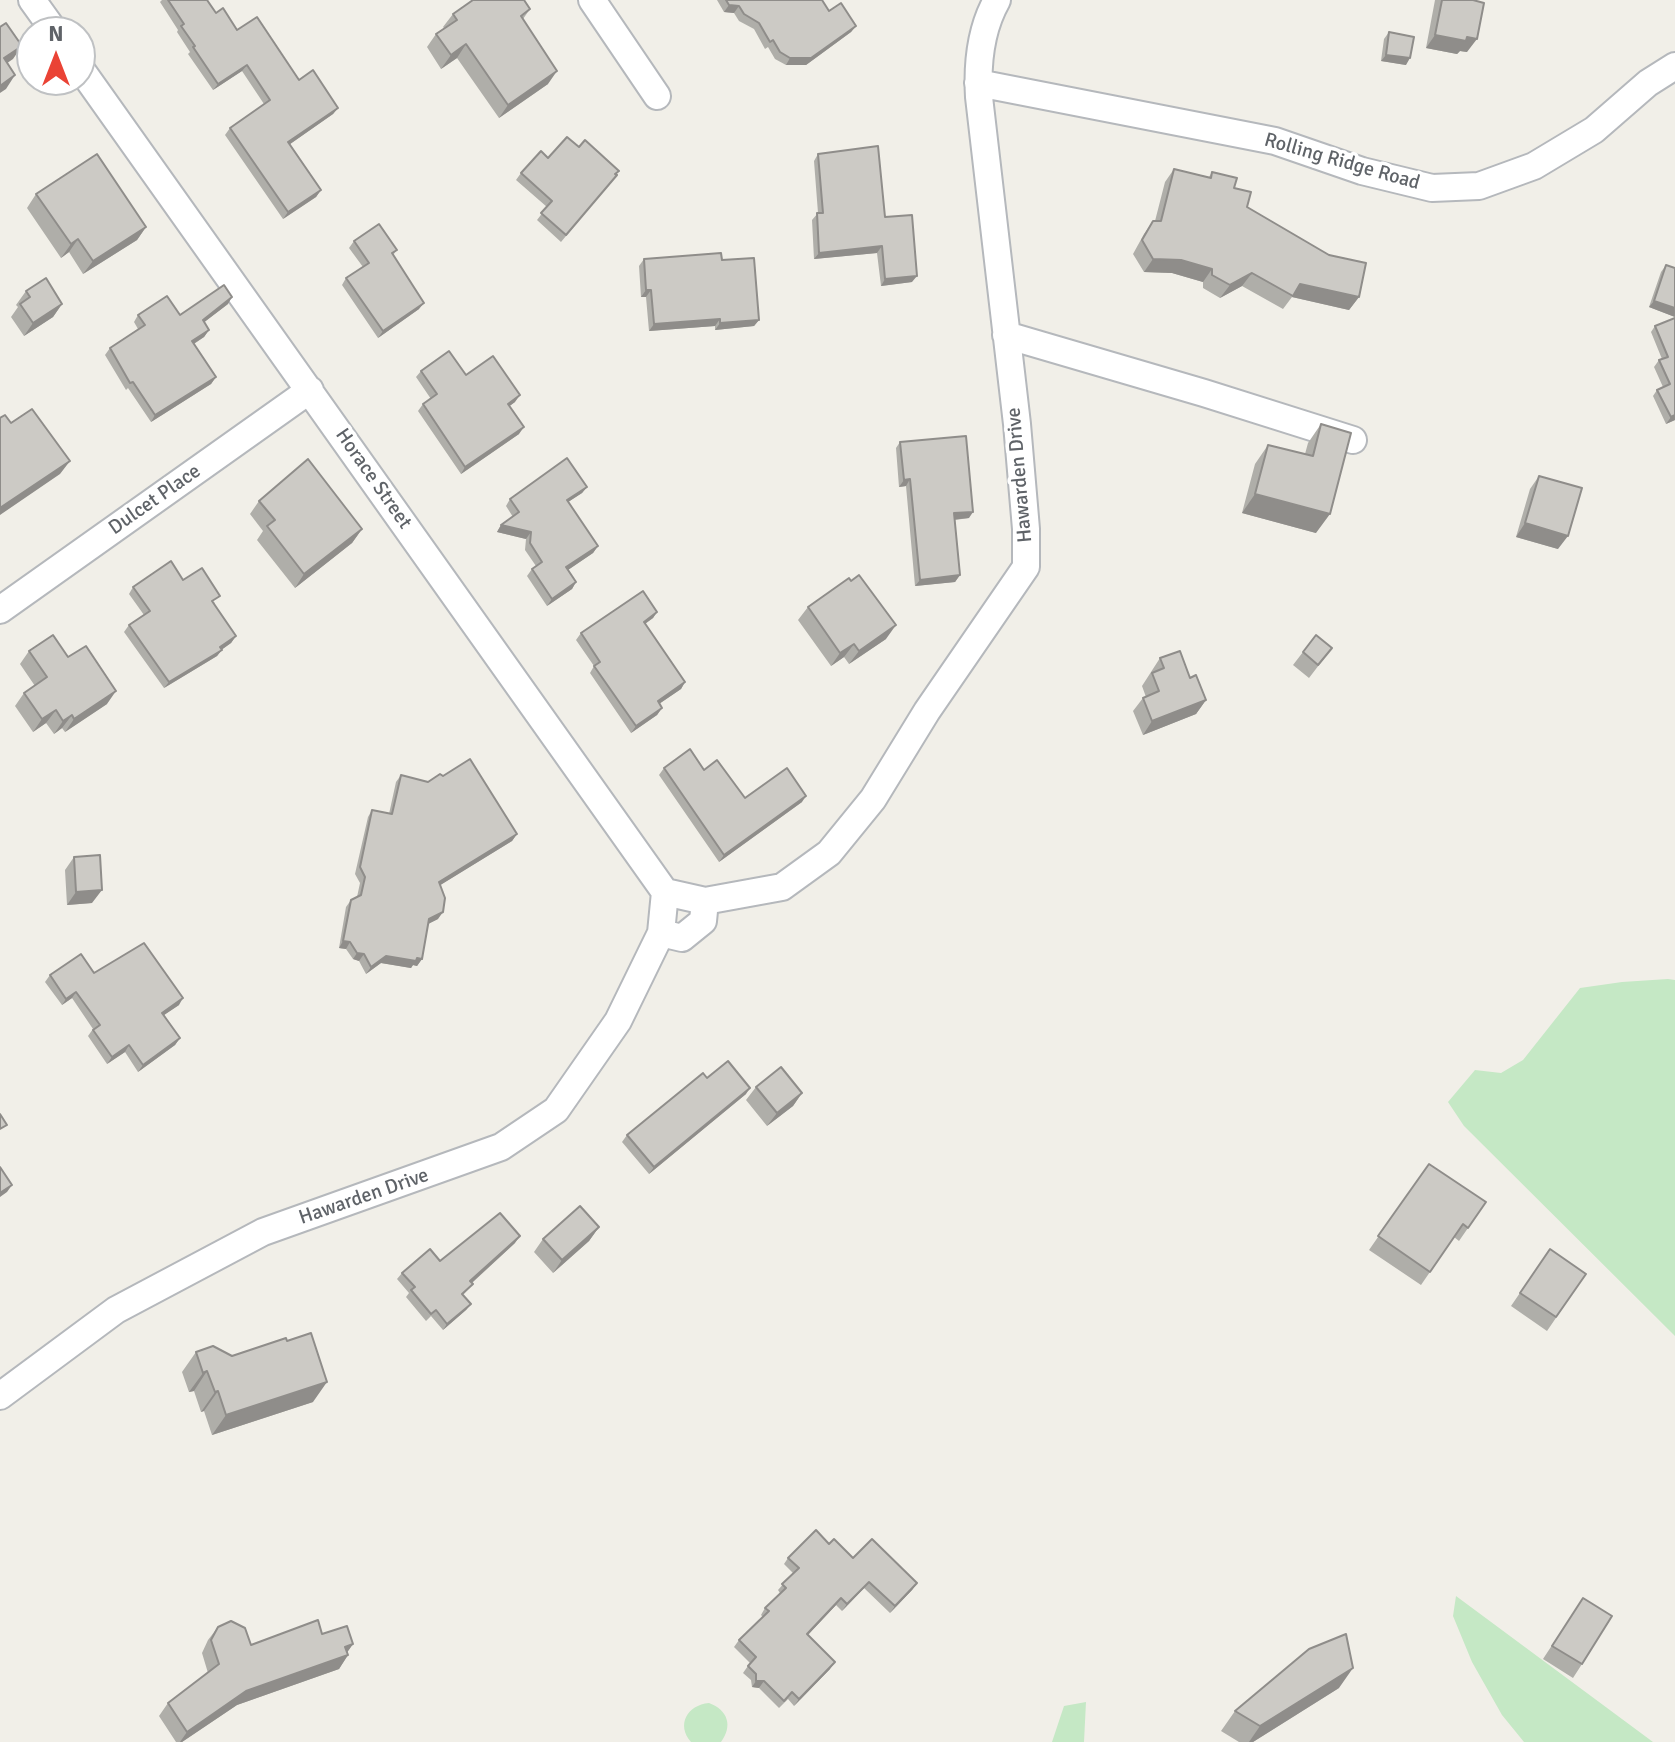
<!DOCTYPE html>
<style>
body{margin:0}
#map{position:relative;width:1675px;height:1742px;overflow:hidden;background:#f1efe8;font-family:Signika,sans-serif}
canvas{display:block}
.north{position:absolute;left:16px;top:16px;width:80px;height:80px;box-sizing:border-box;background:#fff;border:2px solid #bfc1c3;border-radius:50%;rotate:0deg;font-size:22px;font-weight:700;line-height:32px;text-align:center;color:#5f6368}
.north::after{content:'';display:block;margin:auto;width:28px;height:36px;background:#ea4335;clip-path:polygon(50% 0,100% 100%,50% 72%,0 100%)}
</style>
<div id="map">
<canvas width="1675" height="1742"></canvas>
<div class="north">N</div>
</div>
<script>
const c = document.querySelector('canvas').getContext('2d');
c.lineJoin = 'round';
function paint(path, color) { c.fillStyle = color; c.fill(path, 'evenodd'); }
function stroke(path, color, width, dash) { c.strokeStyle = color; c.lineWidth = width; c.lineCap = dash ? 'butt' : 'round'; c.setLineDash(dash || []); c.stroke(path); }
function label(font, color, halo, rows, align = 'center') {
  c.font = font + ' Signika,sans-serif'; c.lineWidth = 7; c.setLineDash([]); c.textBaseline = 'middle'; c.strokeStyle = halo; c.fillStyle = color; for (const [text, x, y, turn = 0] of rows) {
    c.save(); c.translate(x, y); c.rotate((+turn || 0) * Math.PI / 180); c.textAlign = isNaN(turn) ? turn : align; if (halo) c.strokeText(text, 0, 0); c.fillText(text, 0, 0); c.restore();
  }
}
paint(new Path2D(`
 M1668,979L1675,980V1336L1464,1126L1448,1102L1475,1070L1501,1073L1523,1060L1580,988L1622,982Z
 M1456,1596L1653,1742H1524L1502,1715L1472,1662L1453,1616Z
 M1086,1702L1084,1742H1052L1064,1706Z
 M709,1703C728,1710 733,1726 721,1742H691C676,1725 687,1705 709,1703Z`), '#c5e8c5');
const minor = new Path2D(`
 M32,0L55,32
 M592,0L657,96
 M80,68L665,892
 M978,83L1275,141L1362,171L1432,188L1479,186L1534,166L1594,130L1648,83L1675,66
 M1006,335L1204,393L1353,440
 M0,610L310,390
 M665,892L705,901L782,887L829,853L873,799L927,711L1026,567V529L1017,424L979,97C977,63 980,30 997,0
 M661,933L682,938L703,921L705,901
 M0,1396L116,1310L263,1232L501,1147L556,1110L618,1021L661,933L665,892`);
stroke(minor, '#b5b8bc', 30);
stroke(minor, '#fff', 26);
paint(new Path2D(`
 M162,0H207L216,13L299,80L338,108L333,114L290,144L321,190L316,197L283,219L225,135L230,128L264,104L242,71L213,90L188,54L190,52L177,32L178,30L160,2Z
 M717,0H822L829,11L856,26L851,32L806,65H786L775,59L768,47L765,49L754,29L739,21L734,13L724,12Z
 M1435,0H1473L1467,52L1460,51L1457,54L1426,48Z
 M530,9L523,19L548,84L499,118L457,58L441,69L427,47L436,34L444,28L443,27L453,14Z
 M1389,32L1406,65L1381,61L1384,39Z
 M579,147L617,175L561,242L537,220L547,207L516,180L521,173L548,158Z
 M818,154L885,217L912,282L881,286L877,253L814,259L812,220L818,213L814,161Z
 M1174,169L1209,177L1212,172L1234,188L1247,207L1359,297L1349,310L1292,297L1283,309L1242,286L1220,298L1203,288V282L1172,273L1144,272L1133,254L1144,234L1153,221H1155L1165,182Z
 M36,194L146,227L137,240L83,274L69,252L61,258L27,208Z
 M354,241L397,250L393,255L419,309L378,338L342,285L346,278L363,267L349,248Z
 M644,259L722,260L759,320L754,326L715,330V326L649,331L646,297H641L639,266Z
 M1666,265L1675,317L1649,307L1661,272Z
 M26,291L62,304L53,317L24,336L11,317L18,307L16,305Z
 M228,304L204,322L209,330L204,337L194,344L216,377L211,384L151,422L128,388L126,390L105,355L110,348L138,329L134,322L138,315H180Z
 M1675,318V420L1666,424L1653,396L1657,390L1663,387L1654,367L1659,360L1662,359L1651,332L1655,326Z
 M421,371L466,375L515,402L509,406L519,434L461,474L418,411L423,404L431,399L416,377Z
 M1321,424L1316,533L1242,513L1255,464L1268,445L1305,454L1308,443Z
 M900,442L969,518L955,520L960,575L955,582L915,586L906,486L899,487L896,448Z
 M1539,476L1558,549L1516,537L1530,489Z
 M587,487L582,493L568,502L598,546L593,553L568,570L576,582L572,589L547,606L527,576L532,569L536,566L525,550L526,539L497,532L501,525L513,517L506,506L510,499Z
 M259,501L362,529L352,543L295,588L257,540L263,531L250,514Z
 M183,580L215,603L214,604L236,636L231,643L222,649L217,656L164,688L124,632L129,625L144,615L129,594L133,587Z
 M808,607L886,639L849,664L844,657L831,666L798,620Z
 M657,612L653,618L645,624L685,682L681,689L659,704L662,708L657,715L631,733L590,673L594,666L576,640L581,633Z
 M1332,648L1309,678L1293,665L1303,652Z
 M29,651L68,657L107,704L65,732L62,728L54,734L46,723L33,732L15,706L24,693L35,686L20,664Z
 M1160,658L1190,678L1206,700L1196,714L1143,735L1133,711L1143,698L1146,697L1142,686Z
 M664,768L704,770L745,798L802,802L719,862L659,775Z
 M401,775L517,834L512,841L440,885L438,919L428,924L422,959L417,966L413,965L411,968L381,963L366,974L359,961L353,959L346,949L339,948L346,907L351,900L357,897L360,883L355,874L368,817L372,810L389,814L396,782Z
 M74,857L92,903L67,905L65,870Z
 M94,973L179,1005L164,1015L180,1038L175,1045L138,1072L125,1052L107,1064L88,1036L93,1029L72,998L62,1005L45,982L50,975Z
 M707,1078L746,1094L649,1174L622,1142L627,1135Z
 M756,1087L802,1093L793,1106L767,1126L746,1100Z
 M1429,1164L1486,1202L1459,1241L1454,1237L1421,1285L1369,1250Z
 M599,1227L589,1241L553,1273L534,1252L543,1239Z
 M515,1243L472,1283L473,1284L463,1295L471,1304L466,1310L443,1330L431,1316L426,1321L406,1297L409,1293L397,1279L402,1273L440,1261Z
 M1550,1249L1586,1274L1547,1331L1511,1306Z
 M196,1352L313,1402L212,1435L204,1411L201,1412L194,1391L189,1392L182,1372Z
 M829,1544L853,1558L917,1583L912,1590L890,1613L864,1588L842,1611L836,1605L808,1635L830,1669L794,1706L788,1699L779,1708L759,1688L752,1687L751,1680L743,1673L750,1663L734,1647L739,1640L763,1617L761,1615L765,1608L780,1593L778,1590L793,1573L784,1564L788,1558Z
 M1583,1598L1582,1664L1573,1678L1543,1659Z
 M218,1627L251,1645L322,1634L353,1644L347,1652L348,1655L339,1669L237,1705L182,1742H176L159,1716L168,1703L208,1673L202,1653L208,1640Z
 M1339,1688L1253,1742H1239L1221,1731L1235,1711Z`), '#afaea9');
paint(new Path2D(`
 M729,5L739,6L734,13L724,12Z
 M856,26L851,32L806,65H786L790,58Z
 M1435,35L1467,37L1477,39L1467,52L1460,51L1457,54L1426,48Z
 M466,44L457,58L441,69L451,55Z
 M22,46L13,59L0,68L4,58Z
 M1386,55L1410,58L1406,65L1381,61Z
 M247,65L242,71L213,90L218,84Z
 M557,71L548,84L499,118L508,105Z
 M15,75L6,89L0,93V86Z
 M338,108L333,114L283,149L288,142Z
 M321,190L316,197L283,219L288,212Z
 M146,227L137,240L83,274L93,261Z
 M78,239L69,252L61,258L71,244Z
 M882,246L877,253L814,259L819,253Z
 M1153,259L1181,260L1212,269L1203,282L1172,273L1144,272Z
 M1252,273L1242,286L1220,298L1230,285Z
 M917,276L912,282L881,286L885,279Z
 M1300,284L1359,297L1349,310L1292,297Z
 M646,290H651L646,297H641Z
 M232,297L228,304L198,327L203,320Z
 M1654,301L1675,308V317L1649,307Z
 M424,303L419,309L378,338L383,331Z
 M62,304L53,317L24,336L33,323Z
 M720,319L715,326L649,331L654,324Z
 M759,320L754,326L715,330L720,323Z
 M209,330L204,337L187,348L192,341Z
 M216,377L211,384L151,422L155,415Z
 M520,395L515,402L503,411L508,404Z
 M1675,415V420L1666,424L1671,417Z
 M524,427L519,434L461,474L465,467Z
 M70,461L60,474L0,515V508Z
 M910,479L906,486L899,487L904,480Z
 M587,487L582,493L562,506L567,500Z
 M1255,494L1330,514L1316,533L1242,513Z
 M973,512L969,518L950,520L954,513Z
 M1525,523L1568,536L1558,549L1516,537Z
 M501,525L531,532L526,539L497,532Z
 M362,529L352,543L295,588L304,574Z
 M598,546L593,553L562,574L566,567Z
 M960,575L955,582L915,586L920,580Z
 M576,582L572,589L547,606L552,599Z
 M657,612L653,618L639,628L644,622Z
 M896,625L886,639L849,664L859,651Z
 M236,636L231,643L220,651L222,650L217,656L164,688L169,682Z
 M854,644L844,657L831,666L840,653Z
 M685,682L681,689L653,708L658,701Z
 M116,691L107,704L65,732L74,719Z
 M1206,700L1196,714L1143,735L1152,721Z
 M662,708L657,715L631,733L636,726Z
 M56,710L46,723L33,732L42,719Z
 M72,715L62,728L54,734L63,721Z
 M806,796L802,802L719,862L724,855Z
 M517,834L512,841L434,889L439,882Z
 M102,890L92,903L67,905L76,892Z
 M443,912L438,919L424,926L429,919Z
 M343,941L350,942L346,949L339,948Z
 M357,953L364,954L359,961L353,959Z
 M386,956L417,958L422,959L417,966L413,965L411,968L381,963L366,974L371,967Z
 M76,992L72,998L62,1005L66,999Z
 M183,998L179,1005L158,1019L162,1013Z
 M180,1038L175,1045L138,1072L143,1065Z
 M129,1045L125,1052L107,1064L112,1057Z
 M750,1088L746,1094L649,1174L654,1167Z
 M802,1093L793,1106L767,1126L777,1113Z
 M12,1185L7,1192L0,1197V1193Z
 M599,1227L589,1241L553,1273L562,1260Z
 M520,1236L515,1243L466,1288L470,1281Z
 M471,1304L466,1310L443,1330L447,1324Z
 M207,1371L194,1391L189,1392L203,1373Z
 M327,1382L313,1402L212,1435L226,1415Z
 M218,1391L204,1411L201,1412L215,1392Z
 M869,1582L864,1588L842,1611L847,1604Z
 M917,1583L912,1590L890,1613L895,1606Z
 M841,1598L836,1605L802,1641L807,1634Z
 M353,1644L344,1657L348,1655L339,1669L237,1705L182,1742H180L187,1732L246,1691Z
 M835,1662L830,1669L794,1706L799,1699Z
 M1353,1668L1339,1688L1253,1742H1249L1260,1726Z
 M756,1681H764L759,1688L752,1687Z`), '#8f8d8a');
const building = new Path2D(`
 M168,0H207L216,13L223,8L237,30L257,17L299,80L313,70L338,108L288,142L321,190L288,212L230,128L270,100L247,65L218,84L193,47L195,46L181,26L184,24Z
 M473,0H524L530,9L521,16L557,71L508,105L466,44L451,55L436,34L457,20L453,14Z
 M726,0H822L829,11L841,3L856,26L811,58H790L780,52L773,40L770,42L759,23L744,14L739,6L729,5Z
 M1442,0H1473L1484,3L1477,39L1467,37L1466,41L1435,35Z
 M6,23L22,46L4,58L15,75L0,86V27Z
 M1389,32L1414,37L1410,58L1386,55Z
 M567,137L579,147L585,140L619,171L615,174L617,175L566,235L541,213L552,201L521,173L541,151L548,158Z
 M878,146L885,217L912,215L917,276L885,279L882,246L819,253L817,213H823L818,154Z
 M97,154L146,227L93,261L78,239L71,244L36,194Z
 M1174,169L1211,178L1212,172L1237,178L1234,188L1251,192L1247,207L1329,255L1366,263L1359,297L1300,284L1293,296L1252,273L1230,285L1212,275V269L1181,260L1153,259L1142,240L1153,221H1161Z
 M379,224L397,250L392,253L424,303L383,331L346,278L369,263L354,241Z
 M721,253L722,260L754,258L759,320L720,323V319L654,324L651,290H646L644,259Z
 M1666,265L1675,268V308L1654,301Z
 M46,278L62,304L33,323L20,304L30,297L26,291Z
 M224,285L232,297L203,320L209,330L192,341L216,377L155,415L133,382L130,383L110,348L145,325L138,315L167,296L180,315Z
 M1675,318V415L1671,417L1657,390L1670,384L1659,360L1668,357L1655,326Z
 M449,351L466,375L493,356L520,395L508,404L524,427L465,467L423,404L437,394L421,371Z
 M32,409L70,461L0,508V418L5,415L11,423Z
 M1321,424L1351,433L1330,514L1255,494L1268,445L1313,456Z
 M966,436L973,512L954,513L960,575L920,580L910,479L904,480L900,442Z
 M567,458L587,487L567,500L598,546L566,567L576,582L552,599L532,569L542,562L530,543L531,532L501,525L519,512L510,499Z
 M308,459L362,529L304,574L267,526L275,520L259,501Z
 M1539,476L1582,488L1568,536L1525,523Z
 M171,561L183,580L202,568L220,596L212,601L236,636L220,647L222,650L169,682L129,625L150,611L133,587Z
 M859,575L896,625L859,651L854,644L840,653L808,607L849,578L851,581Z
 M643,591L657,612L644,622L685,682L658,701L662,708L636,726L594,666L600,662L581,633Z
 M53,635L68,657L86,646L116,691L74,719L72,715L63,721L56,710L42,719L24,693L47,677L29,651Z
 M1316,635L1332,648L1318,665L1303,652Z
 M1180,651L1190,678L1196,675L1206,700L1152,721L1143,698L1159,691L1152,673L1164,668L1160,658Z
 M690,749L704,770L717,760L745,798L787,768L806,796L724,855L664,768Z
 M470,759L517,834L439,882L445,898L443,912L429,919L422,959L417,958L416,961L386,956L371,967L364,954L357,953L350,942L343,941L351,900L361,895L365,877L360,867L372,810L392,814L401,775L428,782L440,774L443,776Z
 M100,855L102,890L76,892L74,857Z
 M144,943L183,998L162,1013L180,1038L143,1065L129,1045L112,1057L93,1030L100,1025L76,992L66,999L50,975L81,954L94,973Z
 M728,1061L750,1088L654,1167L627,1135L703,1073L707,1078Z
 M781,1067L802,1093L777,1113L756,1087Z
 M0,1114L7,1125L0,1129Z
 M1429,1164L1486,1202L1468,1228L1463,1224L1430,1272L1378,1236Z
 M0,1167L12,1185L0,1193Z
 M580,1206L599,1227L562,1260L543,1239Z
 M500,1213L520,1236L470,1281L473,1284L462,1294L471,1304L447,1324L436,1310L431,1314L411,1290L415,1287L402,1273L430,1249L440,1261Z
 M1550,1249L1586,1274L1556,1317L1520,1293Z
 M311,1333L327,1382L226,1415L218,1391L215,1392L207,1371L203,1373L196,1352L213,1346L232,1356L286,1338L287,1341Z
 M816,1530L829,1544L834,1539L853,1558L872,1539L917,1583L895,1606L869,1582L847,1604L841,1598L807,1634L835,1662L799,1699L792,1692L784,1701L764,1681H756V1674L748,1666L756,1657L739,1640L769,1611L765,1608L786,1588L782,1584L799,1568L788,1558Z
 M1583,1598L1612,1616L1582,1664L1552,1646Z
 M318,1620L322,1634L347,1626L353,1644L345,1647L348,1655L246,1691L187,1732L168,1703L219,1664L211,1640L218,1627L231,1621L245,1628L251,1645Z
 M1346,1634L1353,1668L1260,1726L1235,1711L1309,1649Z`);
paint(building, '#cccac5');
stroke(building, '#8f8d8a', 2);
label('20px', '#5f6368', '#fff', [
 ["Rolling Ridge Road",1342,162,16],
 ["Hawarden Drive",1020,475,-95],
 ["Horace Street",373,479,55],
 ["Dulcet Place",155,500,-35],
 ["Hawarden Drive",364,1197,-19]
]);
</script>
